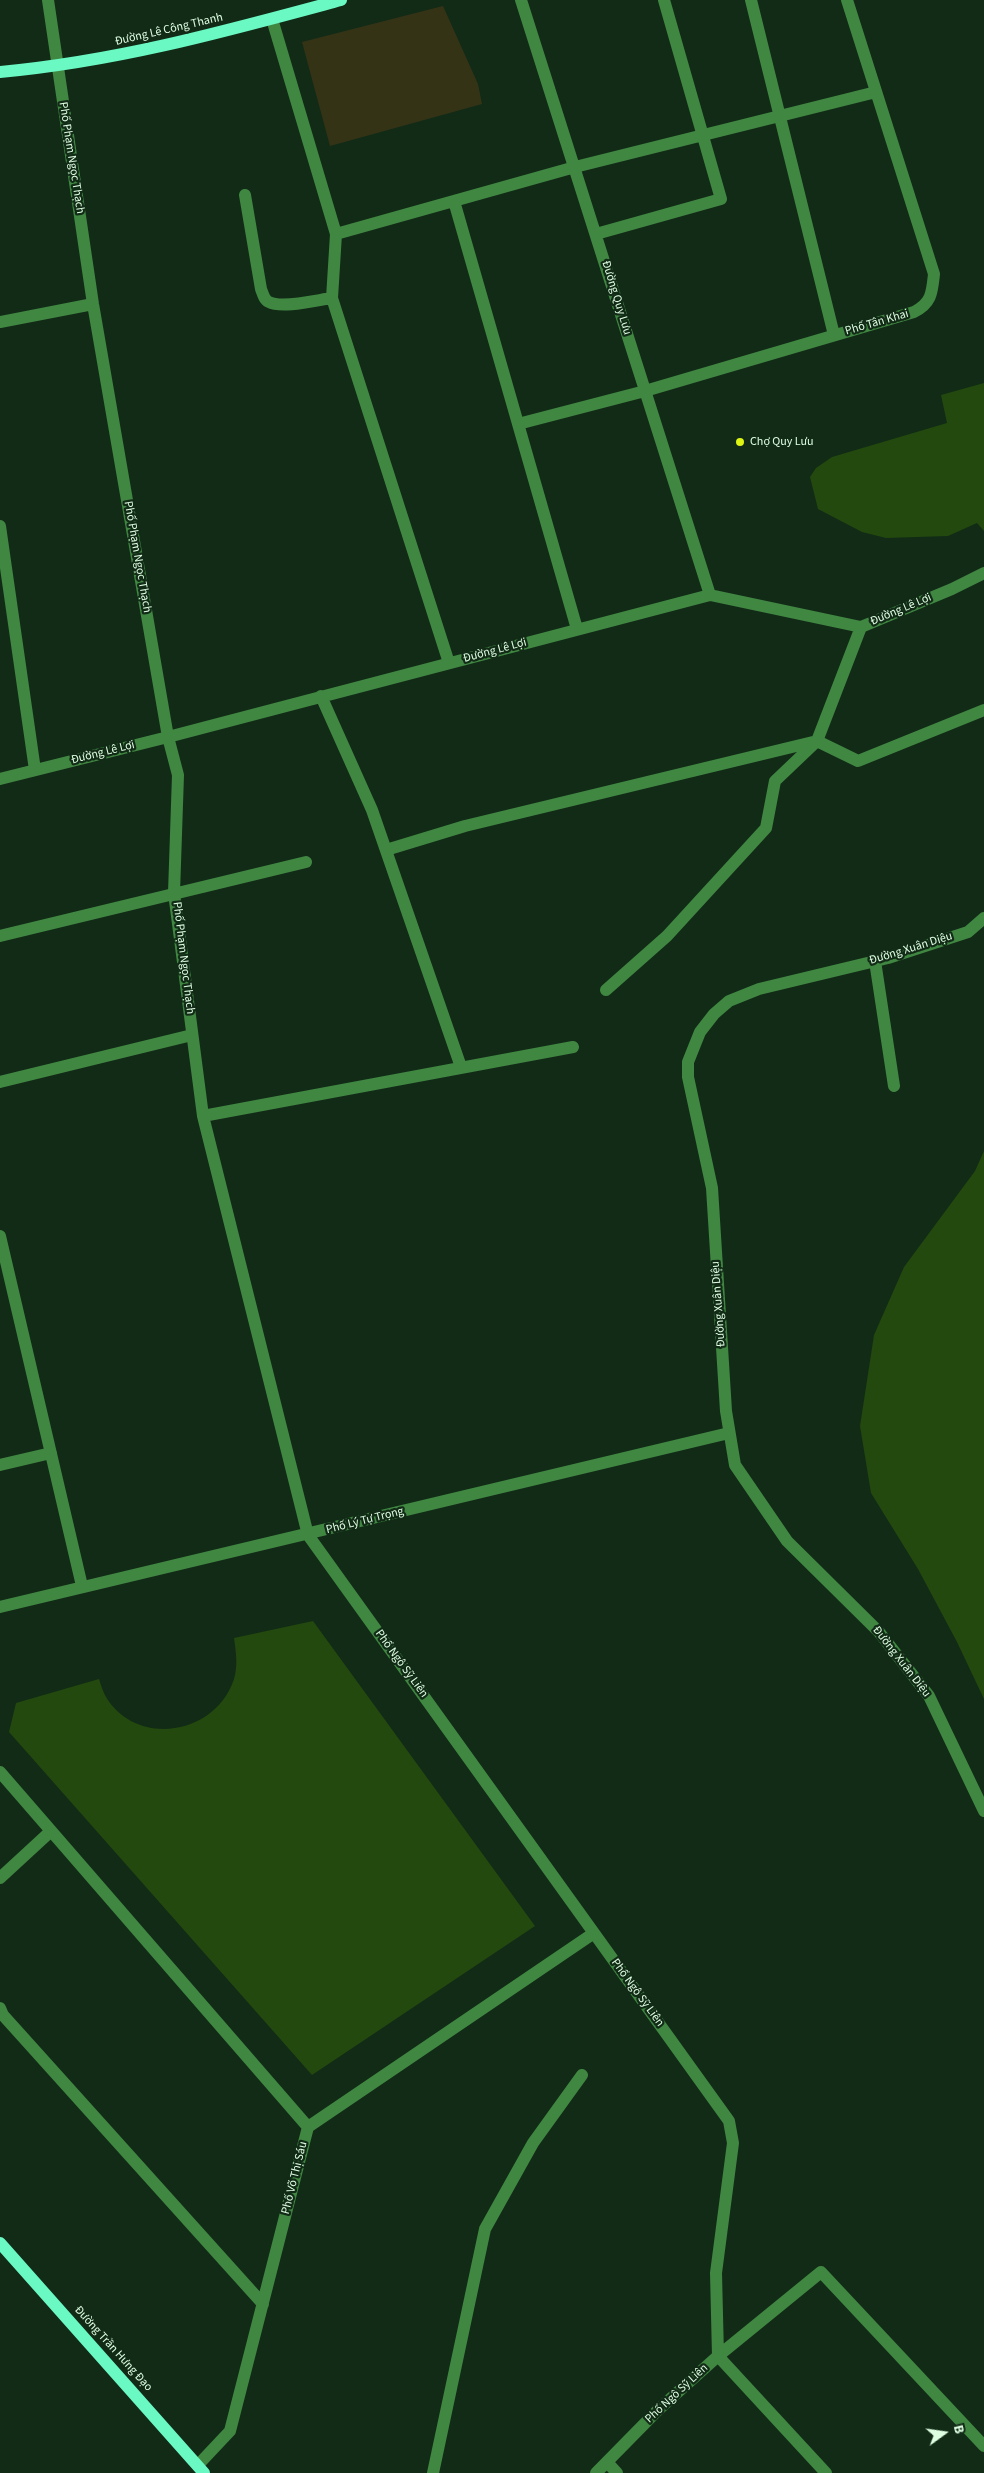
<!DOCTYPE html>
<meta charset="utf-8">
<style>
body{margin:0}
#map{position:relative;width:984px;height:2473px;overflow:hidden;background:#122b17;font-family:"Source Sans 3",sans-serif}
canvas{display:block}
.north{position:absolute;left:919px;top:2408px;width:50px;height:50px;-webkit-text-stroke:4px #122b17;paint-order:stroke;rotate:76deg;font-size:14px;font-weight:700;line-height:20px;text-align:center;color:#defee1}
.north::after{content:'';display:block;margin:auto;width:18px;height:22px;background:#defee1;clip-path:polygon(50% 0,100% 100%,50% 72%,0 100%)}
</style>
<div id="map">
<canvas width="984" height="2473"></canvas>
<div class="north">B</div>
</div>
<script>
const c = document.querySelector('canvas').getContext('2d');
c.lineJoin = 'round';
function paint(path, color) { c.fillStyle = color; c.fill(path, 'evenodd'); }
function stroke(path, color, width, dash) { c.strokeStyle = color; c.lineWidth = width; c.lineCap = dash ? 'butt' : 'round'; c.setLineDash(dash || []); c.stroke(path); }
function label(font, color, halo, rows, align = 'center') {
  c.font = font + ' "Source Sans 3",sans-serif'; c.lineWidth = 4.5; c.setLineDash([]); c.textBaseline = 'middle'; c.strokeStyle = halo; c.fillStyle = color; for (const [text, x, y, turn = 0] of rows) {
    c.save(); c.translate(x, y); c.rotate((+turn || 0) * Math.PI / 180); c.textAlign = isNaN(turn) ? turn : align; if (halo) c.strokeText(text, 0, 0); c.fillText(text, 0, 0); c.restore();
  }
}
paint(new Path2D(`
 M443,6L478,84L482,104L330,146L302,42Z`), '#353316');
paint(new Path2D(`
 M984,383V531L977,523L948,536L886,538L862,532L818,509L810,477L816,468L832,457L947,423L941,395Z
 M984,1151V1699L957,1642L918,1569L871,1493L860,1426L874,1335L904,1267L975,1171Z
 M313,1621L535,1926L312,2075L9,1732L16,1703L99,1679C101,1685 103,1692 106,1697C137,1748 216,1735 234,1679C238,1666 236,1652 234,1638Z`), '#23490e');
stroke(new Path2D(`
 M48,0L93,304L168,737L178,775L174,893L203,1116
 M521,0L710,595
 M751,0L834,335
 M272,19L336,234L332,298L449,663
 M245,195L261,289C263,294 264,300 269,302C282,309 317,300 332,298
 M454,201L577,629
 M336,234L575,167L876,92
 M596,234L721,199L664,0
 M0,322L93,304
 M518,424L645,391L914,312C932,303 932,292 934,274L847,0
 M0,526L35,770
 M321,696L372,810L461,1067
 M0,779L168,737L710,595L861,627L952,589L984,573
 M386,850L465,826L817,741L858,761L984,710
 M984,918L968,932L888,958L759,989L729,1001L714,1014L700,1032L688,1062V1077L712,1188L726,1411L735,1465L787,1541L879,1632L929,1696L984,1811
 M0,936L306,862
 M875,961L894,1086
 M606,990L667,936L766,828L775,781L817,741L861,627
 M573,1047L203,1116L308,1535L729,2121L733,2143L716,2273L718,2356L658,2410L596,2473
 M0,1082L192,1035
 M0,1236L82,1586
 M0,1465L51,1453
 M0,1607L729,1433
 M0,1772L308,2127
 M0,1878L51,1831
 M0,2008L3,2015L263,2304
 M607,2462L617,2473
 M198,2465L230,2431L308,2127L594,1933
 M433,2473L485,2229L533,2143L582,2075
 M826,2473L718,2356L821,2272L984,2446`), '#408742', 12);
stroke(new Path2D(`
 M0,72C119,61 226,31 341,0
 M0,2243L204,2473`), '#6af8c3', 12);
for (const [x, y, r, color] of [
 [740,442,5,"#def513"]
]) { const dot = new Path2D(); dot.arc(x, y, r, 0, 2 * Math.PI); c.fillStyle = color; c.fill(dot); stroke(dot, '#122b17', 2); }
label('12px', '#defee1', '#122b17', [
 ["Đường Lê Công Thanh",169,30,-13],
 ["Phố Phạm Ngọc Thạch",71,158,81],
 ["Đường Quy Lưu",616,298,73],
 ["Phố Tân Khai",877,323,-16],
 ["Phố Phạm Ngọc Thạch",137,557,80],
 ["Đường Lê Lợi",901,610,-23],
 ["Đường Lê Lợi",495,651,-15],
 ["Đường Lê Lợi",103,753,-14],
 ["Đường Xuân Diệu",911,949,-17],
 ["Phố Phạm Ngọc Thạch",183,958,83],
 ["Đường Xuân Diệu",719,1304,-94],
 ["Phố Lý Tự Trọng",365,1521,-14],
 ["Đường Xuân Diệu",901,1662,52],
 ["Phố Ngô Sỹ Liên",401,1664,54],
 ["Phố Ngô Sỹ Liên",637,1993,54],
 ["Phố Võ Thị Sáu",295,2178,-76],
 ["Đường Trần Hưng Đạo",113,2349,48],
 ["Phố Ngô Sỹ Liên",677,2394,-43]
]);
label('12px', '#defee1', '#122b17', [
 ["Chợ Quy Lưu",750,442]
], 'left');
</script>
